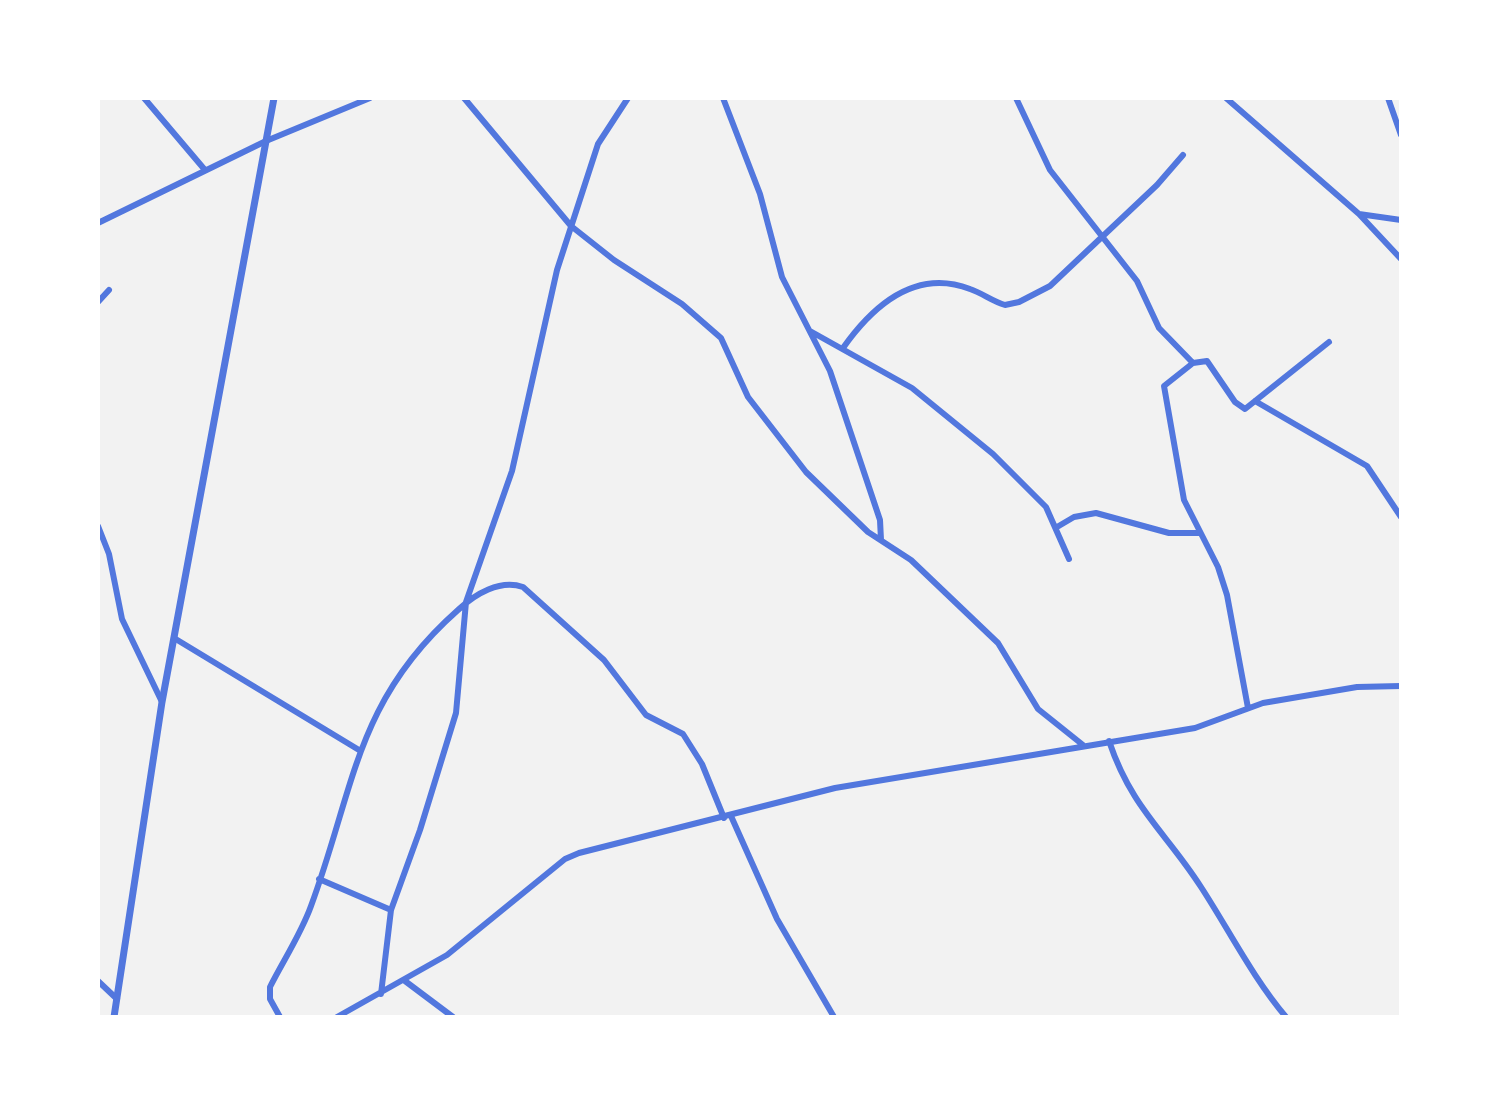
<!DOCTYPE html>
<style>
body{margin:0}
#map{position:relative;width:1499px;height:1115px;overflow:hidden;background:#f2f2f2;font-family:"Source Serif 4",serif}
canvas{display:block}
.frame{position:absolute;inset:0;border:100px solid #fff;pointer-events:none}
</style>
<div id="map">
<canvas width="1499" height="1115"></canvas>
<div class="frame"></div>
</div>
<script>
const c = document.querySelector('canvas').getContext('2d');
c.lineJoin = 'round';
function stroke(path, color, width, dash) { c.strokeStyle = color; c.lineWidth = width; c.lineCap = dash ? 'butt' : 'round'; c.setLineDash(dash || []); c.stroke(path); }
stroke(new Path2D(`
 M144,98L205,170
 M464,98L571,226L614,260L682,304L721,338L748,397L806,472L868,532L911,560L998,643L1038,709L1083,745
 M723,98L760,194L782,277L830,371L880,520L881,540
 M1016,98L1050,170L1137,281L1159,328L1193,363
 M1226,98L1359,214L1401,259
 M1388,98L1401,135
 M1359,214L1401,220
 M98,223L266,141L370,98
 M98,302L109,290
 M810,331L912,388L993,454L1046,507L1069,559
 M843,348C872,307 915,268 970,289C982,293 992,301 1005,305L1019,302L1050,286L1157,185L1183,155
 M1255,401L1367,466L1401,517
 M98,526L109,554L122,619L162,702
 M1057,527L1074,517L1096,513L1169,533H1199
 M174,638L359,750
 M1248,708L1227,595L1218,567L1184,500L1164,386L1193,363L1207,361L1235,402L1245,409L1329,342
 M1109,741C1132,809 1165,831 1201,887C1229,930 1253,978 1286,1017
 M731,816L777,919L834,1017
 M319,879L391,910
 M98,981L117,999
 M405,981L453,1017
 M381,994L391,910L420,830L456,713L466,602L512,471L557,270L598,144L628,98
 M280,1017L270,999V987C283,961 301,934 311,906C355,787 355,701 458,610C475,594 500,579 523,587L604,660L646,715L683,734L702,764L724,818
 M337,1017L447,955L565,859L579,853L835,788L1195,728L1263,703L1357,687L1401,686`), '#5277de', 6);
stroke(new Path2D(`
 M114,1017L162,702L274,98`), '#5277de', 7);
</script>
